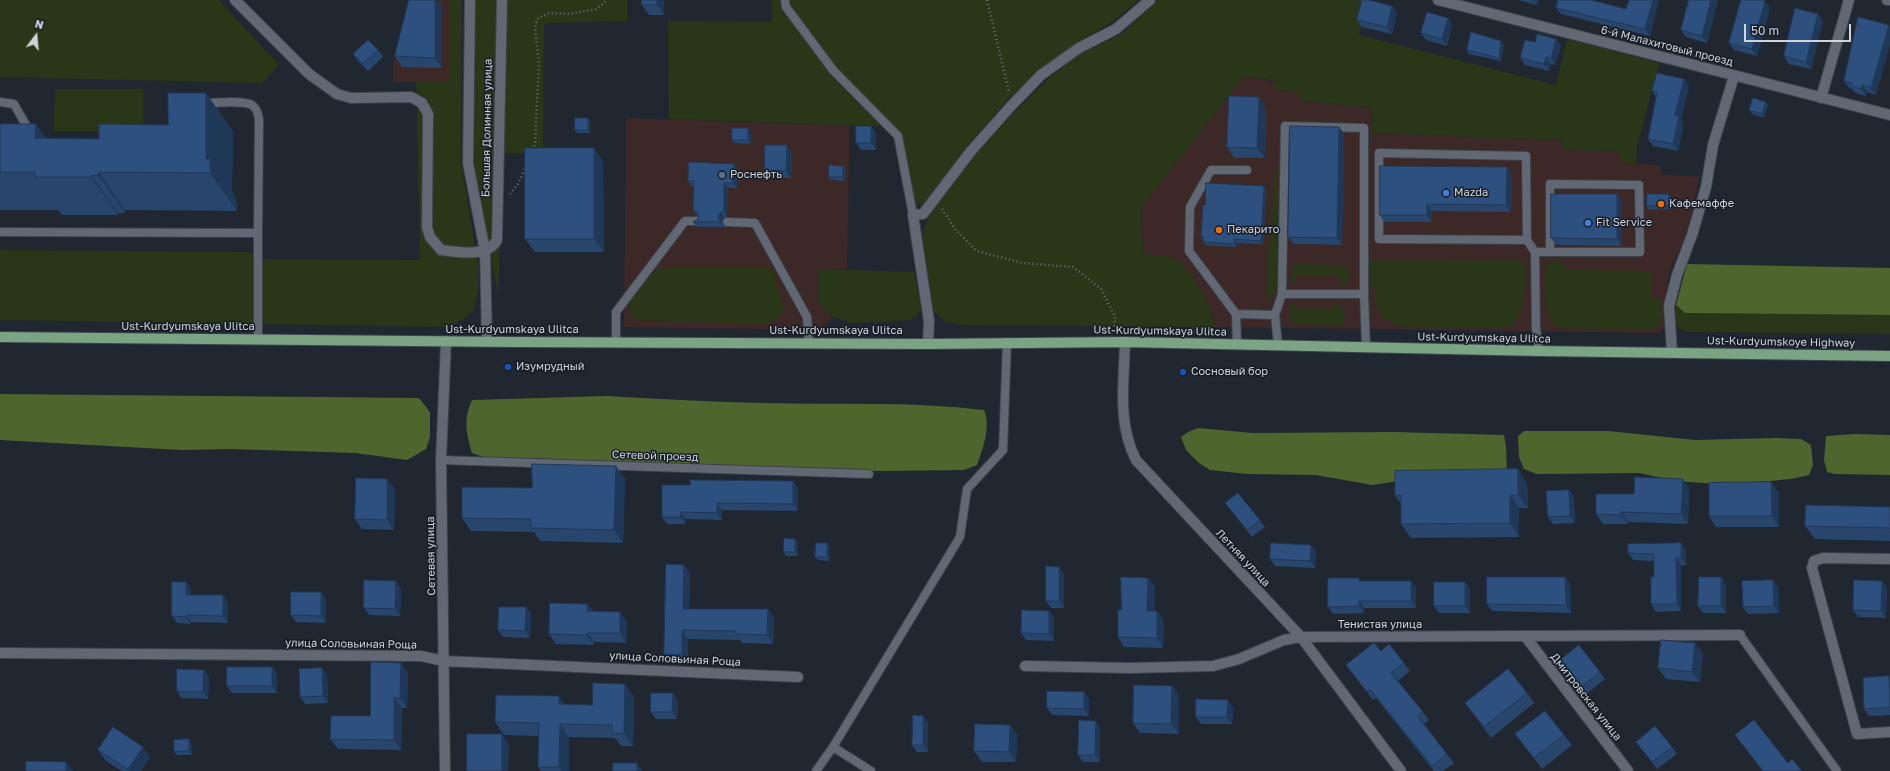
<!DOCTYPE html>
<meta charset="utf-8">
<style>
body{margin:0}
#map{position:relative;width:1890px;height:771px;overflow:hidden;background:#202730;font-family:"Golos Text",sans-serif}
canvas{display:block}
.north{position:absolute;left:16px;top:16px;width:40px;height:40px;-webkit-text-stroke:3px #171d26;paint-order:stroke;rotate:16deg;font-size:11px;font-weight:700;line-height:16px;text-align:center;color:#cfd4da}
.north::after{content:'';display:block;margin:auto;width:14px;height:18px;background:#cfd4da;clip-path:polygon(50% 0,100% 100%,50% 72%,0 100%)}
.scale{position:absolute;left:1744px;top:24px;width:107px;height:18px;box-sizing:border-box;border:2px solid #cfd4da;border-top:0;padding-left:5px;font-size:12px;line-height:14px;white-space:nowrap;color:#cfd4da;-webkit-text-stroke:3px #171d26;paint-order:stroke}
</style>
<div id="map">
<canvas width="1890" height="771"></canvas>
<div class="north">N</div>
<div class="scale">50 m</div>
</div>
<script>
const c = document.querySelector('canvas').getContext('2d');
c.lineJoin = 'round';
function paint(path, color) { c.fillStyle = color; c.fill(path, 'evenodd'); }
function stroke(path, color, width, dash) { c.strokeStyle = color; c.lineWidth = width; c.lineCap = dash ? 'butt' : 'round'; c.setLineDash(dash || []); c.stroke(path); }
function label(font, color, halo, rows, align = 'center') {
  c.font = font + ' "Golos Text",sans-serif'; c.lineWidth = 3; c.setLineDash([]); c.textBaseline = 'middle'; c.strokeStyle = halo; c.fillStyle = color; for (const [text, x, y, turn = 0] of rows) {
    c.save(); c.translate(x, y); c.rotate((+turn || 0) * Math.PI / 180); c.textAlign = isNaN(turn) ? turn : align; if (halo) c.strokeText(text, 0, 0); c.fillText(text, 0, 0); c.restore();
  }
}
paint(new Path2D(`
 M411,0H450V82H393V65Z
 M1244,76L1275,82L1274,89L1299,93L1303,101L1371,107L1372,133L1562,140L1563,150L1620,151L1623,163L1660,165L1661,174L1700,177L1686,236L1670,269L1665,300L1664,327L1659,333L1214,327L1213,317L1168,256L1143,254L1141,208Z
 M626,118L850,125L847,269H819L824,310L832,317L822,330L624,327Z`), '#3c2826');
paint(new Path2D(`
 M0,0H219L279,65L262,83L0,77Z
 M450,0H462L461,163L478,263V293L473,310L464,319L448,327L0,320V250L249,252L263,259L420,260L416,82H450Z
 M475,0H627V21L544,23L543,154L504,153L498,295L474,160Z
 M772,0H1139L1112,22L1075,44L1040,69L1007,100L966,147L932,195L924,204L906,205L896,141L884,126L669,119L668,21L772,22Z
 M1158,0H1367L1359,35L1556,85L1567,39L1659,63L1637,147L1636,164L1622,163L1619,151L1563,150L1562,140L1372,133L1371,107L1302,101L1299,93L1274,89L1275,81L1244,76L1141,208L1143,254C1151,255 1161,254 1168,256C1191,264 1212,305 1214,327L964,325L946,322L934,312L923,240V231L930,214L975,156L1011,116L1047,80L1080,54L1121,34Z
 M55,89H143V131H54Z
 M1274,170H1278V284L1274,296L1267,302V251L1270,247Z
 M1516,260L1522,263L1526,268C1525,289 1525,310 1511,328H1408L1390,322L1381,315L1375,304V288L1368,283V262Z
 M1551,261H1560L1566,270L1651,271L1652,300H1662L1663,318L1655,330L1558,328L1551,321L1546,301V267Z
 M1296,264L1343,265C1350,271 1350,276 1347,284L1342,287L1340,276H1296V285L1292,283C1290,275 1291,270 1296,264Z
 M658,267L769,268L773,273L784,309C780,317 775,321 767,324L635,320L628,308L630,300Z
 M819,269L914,272L921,308L917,316L911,320L852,323L832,317L824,310L817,298Z
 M1333,302C1342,306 1345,310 1345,321L1342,325L1295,324L1289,319V312L1291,305L1295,303L1296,310H1333Z
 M1676,305L1685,313L1890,315V334L1689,332C1672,329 1675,319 1676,305Z`), '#293617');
paint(new Path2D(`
 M1687,264L1890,268V315L1685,313L1676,305Z
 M0,394L419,398L430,412V437L426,449L407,460L355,453L231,449L181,450L0,440Z
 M607,396C660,399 712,402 765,403C838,405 911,401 984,410C991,426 983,449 977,465L964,470L883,471L592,463L540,458L504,461L489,459L472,453C466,432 463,420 472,400Z
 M1198,428L1252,433L1395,432L1504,435L1506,447L1507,474L1404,480L1372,485L1316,475L1248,474L1210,470L1199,463L1186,450L1181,437L1188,432Z
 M1524,431H1608L1695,440L1776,438L1801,439L1811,445L1813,465L1809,475L1791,479L1729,485L1676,481L1639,473L1537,474L1524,469L1519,457L1518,436Z
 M1855,434L1890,435V475L1835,474L1827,472L1824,460L1826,436Z`), '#4e662e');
const service = new Path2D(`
 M785,0L786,7L833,70L898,136L913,215
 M0,102L14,104L31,134
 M1247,170H1211L1190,207L1189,251L1236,314L1275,315
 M727,222L755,223L807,317L809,343
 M0,232L258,233L259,119C258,113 257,109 252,105C243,100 215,103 204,103
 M1527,240L1379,239V153L1526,156L1527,240L1535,252L1536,328L1539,351
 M1535,252H1640L1639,185L1550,184V251
 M1282,294H1364
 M1236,314L1237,344
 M258,339V233
 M616,342V312L685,221H697
 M1278,345L1275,315L1282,294L1285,126L1364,128V294L1366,347
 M441,460L869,474
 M1740,635L1837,771
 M833,747L871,771
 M816,771L833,747L960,537L967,489L1003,450L1007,342`);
const minor = new Path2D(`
 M235,0L309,74L337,94L351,98L411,97L422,103L428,114L427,227L430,237L441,250C458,252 487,258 497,240L502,0
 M470,0L468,163L485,251L487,341
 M1438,0L1890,115
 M1887,0H1890
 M1821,98L1849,0
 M928,344L929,321L913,215L923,214L971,151L1012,105L1041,75L1079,48L1116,29L1150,0
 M1672,352L1669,306L1677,275L1692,235L1706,187L1713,145L1734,76
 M1890,559L1823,558L1814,561L1812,568L1857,734L1890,732
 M1525,636L1628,771
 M0,653L421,656L444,661L798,677
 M1025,666L1130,668L1213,666L1239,659L1284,640L1301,637L1740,635
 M445,771L441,460L446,341`);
const tertiary = new Path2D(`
 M1125,342C1124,383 1117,423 1136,460L1301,637L1401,771`);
const primary = new Path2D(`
 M0,337L514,342L928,344L1125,342L1539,351L1890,356`);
stroke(service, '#3d434a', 10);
stroke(minor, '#3d434a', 12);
stroke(tertiary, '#3d434a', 12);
stroke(primary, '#3d434a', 12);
stroke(new Path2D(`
 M987,0L1009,92
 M533,150L535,144L539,63L535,29L537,19L549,13L569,14L597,9L607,0
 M510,194L518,184L526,166
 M942,209L955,229L977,251L1022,263L1073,267L1101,289L1115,316L1114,332`), '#6b7179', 2.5, [1, 3]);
stroke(service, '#616873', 8);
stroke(minor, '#616873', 10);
stroke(tertiary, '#616873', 10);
stroke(primary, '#7aa484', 10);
paint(new Path2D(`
 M409,0H437L442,7V68L402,67L395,56Z
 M642,0H664V15H649L642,5Z
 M1518,0H1538L1537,5Z
 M1629,0H1659L1650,36L1561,14L1556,8L1626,9Z
 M1688,0H1718L1707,43L1686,37L1681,30L1688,1Z
 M1392,6L1397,13L1392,34L1362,27L1357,20Z
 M1770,8L1757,56L1734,50L1729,43Z
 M1823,21L1811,69L1789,64L1784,56Z
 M1452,25L1447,46L1426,40L1421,33Z
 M1890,27L1876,95L1867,92L1866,96L1856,93L1852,89L1849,88L1844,81Z
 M1556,39L1561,46L1555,65L1551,64L1549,71L1525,65L1520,58L1535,42Z
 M1504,45L1501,61L1469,54L1467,50Z
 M378,50L383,57L368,71L358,61L353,54Z
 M1684,79L1689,86L1681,119L1684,123L1678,151L1653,146L1648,139L1656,97L1652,91Z
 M1259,97L1266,108L1265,158H1234L1227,147Z
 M1766,102L1768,105L1764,118L1752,114L1749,110Z
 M590,121V133H577L575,130Z
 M0,124L46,138L99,139L233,131L232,191L236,197L237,211L125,210V213H118V215H62L58,210H0Z
 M871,126L876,134V150H861L856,143Z
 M1339,127L1344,134L1342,245L1293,244L1288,237Z
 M751,132V144L735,143L732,140Z
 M594,148L603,162L604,252H535L525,239Z
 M792,152L791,178L770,177L765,170Z
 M734,164L737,169V188H728L727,217H724L722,221L726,227H697L693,222L698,219L699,216H697L693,210L694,186H691L688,181Z
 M843,166L846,169L845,181L831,180L829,177Z
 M1512,174L1511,212L1432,211V222H1384L1380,215Z
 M1264,186L1266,189L1263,244L1237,243L1236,247L1206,245L1201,237L1205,205Z
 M1617,194L1622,202V246L1556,245L1551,238Z
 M1672,197V209L1649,210L1647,206Z
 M616,466L625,479L623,543L540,541L534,532L471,531L462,518L532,488Z
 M387,479L395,489L394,530L362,529L355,519Z
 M793,481L798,488V511L722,510V520L686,519L685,524H667L662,517Z
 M1527,483L1528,508H1519V537L1411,538L1401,524V504L1395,495Z
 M1689,488L1688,524L1628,522V524H1603L1596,514L1634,494Z
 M1569,490L1574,497L1575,523L1553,524L1548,517Z
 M1779,493V527H1716L1709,516Z
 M1225,503L1260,520L1265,527L1252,537Z
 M1890,507V541L1815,539L1805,526Z
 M798,542V556H786L784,552Z
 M1681,543L1686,550V565H1681V611L1656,612L1651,604L1654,577V561L1633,560L1628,553Z
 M1311,545L1316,552L1315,568L1275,566L1270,559Z
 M830,547V561L818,560L815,557Z
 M690,573L689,609L774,617L773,644L742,643L740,640L688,639V663H671L664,654Z
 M1064,574V608H1051L1046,601Z
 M1565,577L1570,584L1571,613L1492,611L1487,604Z
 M1721,577L1726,585V613H1703L1698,606Z
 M1148,578L1155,587L1154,611H1157L1164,621L1163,648L1124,647L1118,637L1121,610Z
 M1773,580L1778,587L1779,613L1748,614L1743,607Z
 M1362,581H1411L1416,588V608H1364V613L1333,614L1328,607Z
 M1882,581L1887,588L1886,618L1858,617L1853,610Z
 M186,582L191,589V595L228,602V623L191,622L190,624L177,623L172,616Z
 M1465,582L1470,589V613H1439L1434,606Z
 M401,588L400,616L369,615L364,608Z
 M326,599V623L296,622L291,615Z
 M587,604L593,611L627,622L626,643L594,642V645L556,644L549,634Z
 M526,607L531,614L530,638L503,637L498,630Z
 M1049,611L1054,618V641L1026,640L1021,633Z
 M1695,643L1703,654L1700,682L1666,679L1658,668Z
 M1381,651L1404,663L1410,671L1398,681L1423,712L1429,720L1424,724L1454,763L1443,771H1434L1376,698L1373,700L1346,665Z
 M1559,661L1600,672L1605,679L1585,695Z
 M272,667L277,674V693H232L227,686Z
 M322,668L327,675L328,703L305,704L300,697Z
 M204,670L209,677L208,699L181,698L177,691Z
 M408,673L407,708H402L401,750L338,749L330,739L370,716Z
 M1890,678V715L1869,716L1864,709Z
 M625,684L634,697L633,746H621L615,738L569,737V771H541L538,767L539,736L504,735L495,722L565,704L592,705Z
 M1172,686L1179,696V734L1140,733L1133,723Z
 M1084,692L1089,699V716L1052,715L1047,708Z
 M1527,693L1534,703L1491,738L1465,703Z
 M678,701L677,719H656L651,712Z
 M1233,707L1232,724H1201L1196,717Z
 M923,716L928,723V752H917L912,745Z
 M1096,721L1100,728V762H1083L1078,755Z
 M1010,725L1017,735L1016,762H982L974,751Z
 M1515,734L1564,735L1572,745L1542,769Z
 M189,739L191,743L192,755H177L174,752Z
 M1636,742L1672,747L1677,754L1657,769Z
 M98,750L150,757L141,771H122L106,761Z`), '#28456c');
paint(new Path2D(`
 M435,0H437L442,7V68L435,58Z
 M657,0H664V15L657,5Z
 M1534,0H1538L1537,5Z
 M1653,0H1659L1650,36L1645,29Z
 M1711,0H1718L1707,43L1702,36Z
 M1765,1L1770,8L1757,56L1752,49Z
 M1392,6L1397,13L1392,34L1387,27Z
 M1818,14L1823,21L1811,69L1806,62Z
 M1448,18L1452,25L1447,46L1442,39Z
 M1889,25L1890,27V45L1876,95L1871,88Z
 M1556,39L1561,46L1555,65L1551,58Z
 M1501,41L1504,45L1501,61L1499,58Z
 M1546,57L1551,64L1549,71L1544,64Z
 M1684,79L1689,86L1681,119L1684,123L1678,151L1673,144L1675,115Z
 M1862,85L1867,92L1866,96L1861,89Z
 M206,93L233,131L232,191L236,197L237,211L210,173L206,159Z
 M1259,97L1266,108L1265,158L1257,148Z
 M1766,102L1768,105L1764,118L1762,114Z
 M588,118L590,121V133L588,130Z
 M36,124L62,162L35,138Z
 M871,126L876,134V150L871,143Z
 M1339,127L1344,134L1342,245L1337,238Z
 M748,128L751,132V144L748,140Z
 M787,145L792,152L791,178L786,171Z
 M594,148L603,162L604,252L594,239Z
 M734,164L737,169V188L733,183Z
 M843,166L846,169L845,181L843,177Z
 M1507,167L1512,174L1511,212L1506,205Z
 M99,172L125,210V213L98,175Z
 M91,175L118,213V215L91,177Z
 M724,183L728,188L727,217L724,212Z
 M1264,186L1266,189L1263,244L1261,241Z
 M1617,194L1622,202V246L1617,239Z
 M1669,194L1672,197V209L1669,206Z
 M1427,204L1432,211V222L1427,215Z
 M721,212L724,217L722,221L719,220L718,216Z
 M1234,239L1237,243L1236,247L1234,244Z
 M616,466L625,479L623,543L614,530Z
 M1518,469L1527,483L1528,508L1518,495Z
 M387,479L395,489L394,530L387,520Z
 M1683,479L1689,488L1688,524L1681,514Z
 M793,481L798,488V511L793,504Z
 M1771,482L1779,493V527L1772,516Z
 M1569,490L1574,497L1575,523L1570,516Z
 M1510,495L1519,508V537L1510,523Z
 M717,503L722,510V520L717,513Z
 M681,512L686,519L685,524L680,517Z
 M1621,512L1628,522V524L1621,515Z
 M795,539L798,542V556L795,552Z
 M827,543L830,547V561L827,557Z
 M1681,543L1686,550V565L1681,558Z
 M1311,545L1316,552L1315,568L1310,561Z
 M1676,558L1681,565V611L1677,604Z
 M684,565L690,573L689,618L683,609Z
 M1059,567L1064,574V608L1059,601Z
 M1565,577L1570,584L1571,613L1566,605Z
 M1721,577L1726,585V613L1721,606Z
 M1148,578L1155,587L1154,620L1147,611Z
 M1773,580L1778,587L1779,613L1774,606Z
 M396,581L401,588L400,616L395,609Z
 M1411,581L1416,588V608L1411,601Z
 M1882,581L1887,588L1886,618L1881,611Z
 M186,582L191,589V602L186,595Z
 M1465,582L1470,589V613L1465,606Z
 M321,592L326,599V623L321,616Z
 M223,595L228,602V623L223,616Z
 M1359,601L1364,608V613L1359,606Z
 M587,604L594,613L587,611Z
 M526,607L531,614L530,638L525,631Z
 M768,609L774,617L773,644L767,635Z
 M1049,611L1054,618V641L1049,634Z
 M1157,611L1164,621L1163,648L1157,638Z
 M620,612L627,622L626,643L620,633Z
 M186,615L191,622L190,624L186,617Z
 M682,630L688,639V663L682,654Z
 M587,633L594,642V645L587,635Z
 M1695,643L1703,654L1700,682L1692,672Z
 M401,663L408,673L407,708L400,698Z
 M272,667L277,674V693L272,686Z
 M322,668L327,675L328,703L323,696Z
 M204,670L209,677L208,699L203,692Z
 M1889,676L1890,678V700Z
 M625,684L634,697L633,746L624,733Z
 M1172,686L1179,696V734L1171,724Z
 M1084,692L1089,699V716L1084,709Z
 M673,693L678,701L677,719L672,712Z
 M559,696L568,709L559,704Z
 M394,698L402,708L401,750L394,740Z
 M1228,700L1233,707L1232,724L1227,717Z
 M923,716L928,723V752L923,745Z
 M1096,721L1100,728V762L1095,755Z
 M560,724L569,737V771H562L559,767Z
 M1010,725L1017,735L1016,762L1009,752Z
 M502,734L509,744L508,771H502Z
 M189,739L191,743L192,755L189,751Z
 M143,747L150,757L141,771H129L128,769Z
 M66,762L73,771H66Z
 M637,763L642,770V771H637Z`), '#203858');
const building = new Path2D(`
 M409,0H435V58L395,56Z
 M642,0H657V5H642Z
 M1362,0H1369L1392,6L1387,27L1357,20Z
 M1558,0H1591L1626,9L1629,0H1653L1645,29L1556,8Z
 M1689,0H1711L1702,36L1681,30Z
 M1741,0H1762L1765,1L1752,49L1729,43Z
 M1795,8L1818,14L1806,62L1784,56Z
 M1427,12L1448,18L1442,39L1421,33Z
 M1858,17L1889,25L1871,88L1862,85L1861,89L1851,86L1852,83L1844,81Z
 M1471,32L1501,41L1499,58L1467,50Z
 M1537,34L1556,39L1551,58L1546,57L1544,64L1520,58L1525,40L1535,42Z
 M368,40L378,50L363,64L353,54Z
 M1657,73L1684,79L1675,115L1679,116L1673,144L1648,139L1657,92L1652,91Z
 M168,93H206V159H210V173L99,172L98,175H91V177H35V172H0V124H36L35,138L99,139V124L168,125Z
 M1229,96L1259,97L1257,148L1227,147Z
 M1753,98L1766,102L1762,114L1749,110Z
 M575,118H588V130H575Z
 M856,126H871V143H856Z
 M1290,126L1339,127L1337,238L1288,237Z
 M732,128H748V140H732Z
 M765,145H787L786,171L765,170Z
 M525,148H594V239H525Z
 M689,162L734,164L733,183H724V212H721L718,216L719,220L722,222H693L698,219L699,216L697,211L693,210L694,181H688Z
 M829,165L843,166V177H829Z
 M1380,166L1507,167L1506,205L1427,204V215H1380Z
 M1206,183L1264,186L1261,241L1234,239V244L1203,242L1204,237H1201L1203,205H1205Z
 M1551,194H1617V239L1551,238Z
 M1647,194H1669V206H1647Z
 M532,464L616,466L614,530L531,528V519L462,518V487L532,488Z
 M1518,469V495H1510V523L1401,524V495H1395V471Z
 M1635,477L1683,479L1681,514L1621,512V515L1596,514V494H1634Z
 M356,478L387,479V520L355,519Z
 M690,480L793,481V504L717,503V513L681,512L680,517H662V485H690Z
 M1771,482L1772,516H1709V483Z
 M1569,490L1570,516L1548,517L1546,491Z
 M1238,493L1260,520L1247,530L1225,503Z
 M1806,505L1890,507V528L1805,526Z
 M784,538L795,539V552H784Z
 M816,543H827V557H815Z
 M1271,543L1311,545L1310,561L1270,559Z
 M1681,543V558H1676L1677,604H1651V577H1654V554L1628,553V544Z
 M666,564L684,565L683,609H768L767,635L736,634V631L682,630V654H664Z
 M1046,566L1059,567V601H1046Z
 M1121,577L1148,578L1147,611H1157V638L1118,637V610H1121Z
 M1487,577H1565L1566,605L1487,604Z
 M1699,577H1721V606H1698Z
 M1328,578H1359V581H1411V601H1359V606L1328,607Z
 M364,580L396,581L395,609L364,608Z
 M1773,580L1774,606L1743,607L1742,581Z
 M1854,580L1882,581L1881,611L1853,610Z
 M172,582H186V595H223V616L186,615V617L172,616Z
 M1434,582H1465V606H1434Z
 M291,592H321V616L291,615Z
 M550,603L587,604V611L620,612V633H587V635L549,634Z
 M499,607H526L525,631L498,630Z
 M1022,610L1049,611V634L1021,633Z
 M1661,640L1695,643L1692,672L1658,668Z
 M1374,643L1381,651L1389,644L1404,663L1391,673L1423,712L1417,716L1447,754L1432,766L1370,689L1367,692L1346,665Z
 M1579,645L1600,672L1580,688L1559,661Z
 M371,662L401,663L400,698H394V740L330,739L331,716H370Z
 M227,667H272V686H227Z
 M322,668L323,696L300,697L299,669Z
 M177,669L204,670L203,692L177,691Z
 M1508,669L1527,693L1484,727L1465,703Z
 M1889,676L1890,707L1864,709L1863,678Z
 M593,683L625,684L624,733H612V725L560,724L559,767H538L539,723L495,722L496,695L559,696V704L592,705Z
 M1134,685L1172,686L1171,724L1133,723Z
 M1047,691L1084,692V709L1047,708Z
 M651,693H673L672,712H651Z
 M1196,699L1228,700L1227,717H1196Z
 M1545,711L1564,735L1534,758L1515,734Z
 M913,715L923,716V745H912Z
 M1079,720L1096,721L1095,755H1078Z
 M1754,720L1788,763L1792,759L1802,771H1763L1735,735Z
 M975,724L1010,725L1009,752L974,751Z
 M1655,726L1672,747L1652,762L1636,742Z
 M113,727L143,747L128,769L98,750Z
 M467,734H502V771H467Z
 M189,739V751L174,752V740Z
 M26,761L66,762V771H26Z
 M613,763H637V771H613Z`);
paint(building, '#2e507e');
stroke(building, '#203858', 1);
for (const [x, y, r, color] of [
 [722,175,4,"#5c6f8a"],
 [1446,193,4,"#3f7fe0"],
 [1661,204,4,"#e8710a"],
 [1588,223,4,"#3f7fe0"],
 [1219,230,4,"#e8710a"],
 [508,367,4,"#1a4fb4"],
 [1183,372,4,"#1a4fb4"]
]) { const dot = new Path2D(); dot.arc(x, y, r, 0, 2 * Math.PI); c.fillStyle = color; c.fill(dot); stroke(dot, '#171d26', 1.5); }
label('11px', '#cfd4da', '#171d26', [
 ["6-й Малахитовый проезд",1667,46,14],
 ["Большая Долинная улица",487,128,-89],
 ["Ust-Kurdyumskaya Ulitca",188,327],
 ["Ust-Kurdyumskaya Ulitca",512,330],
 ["Ust-Kurdyumskaya Ulitca",836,331],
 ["Ust-Kurdyumskaya Ulitca",1160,331,1],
 ["Ust-Kurdyumskaya Ulitca",1484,338,1],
 ["Ust-Kurdyumskoye Highway",1781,342,1],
 ["Сетевой проезд",655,456,2],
 ["Сетевая улица",431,556,-91],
 ["Летняя улица",1243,558,47],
 ["Тенистая улица",1380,625],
 ["улица Соловьиная Роща",351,644,1],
 ["улица Соловьиная Роща",675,659,3],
 ["Дмитровская улица",1586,697,52]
]);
label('11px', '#cfd4da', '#171d26', [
 ["Роснефть",730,175],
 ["Mazda",1454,193],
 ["Кафемаффе",1669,204],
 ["Fit Service",1596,223],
 ["Пекарито",1227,230],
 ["Изумрудный",516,367],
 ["Сосновый бор",1191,372]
], 'left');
</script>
